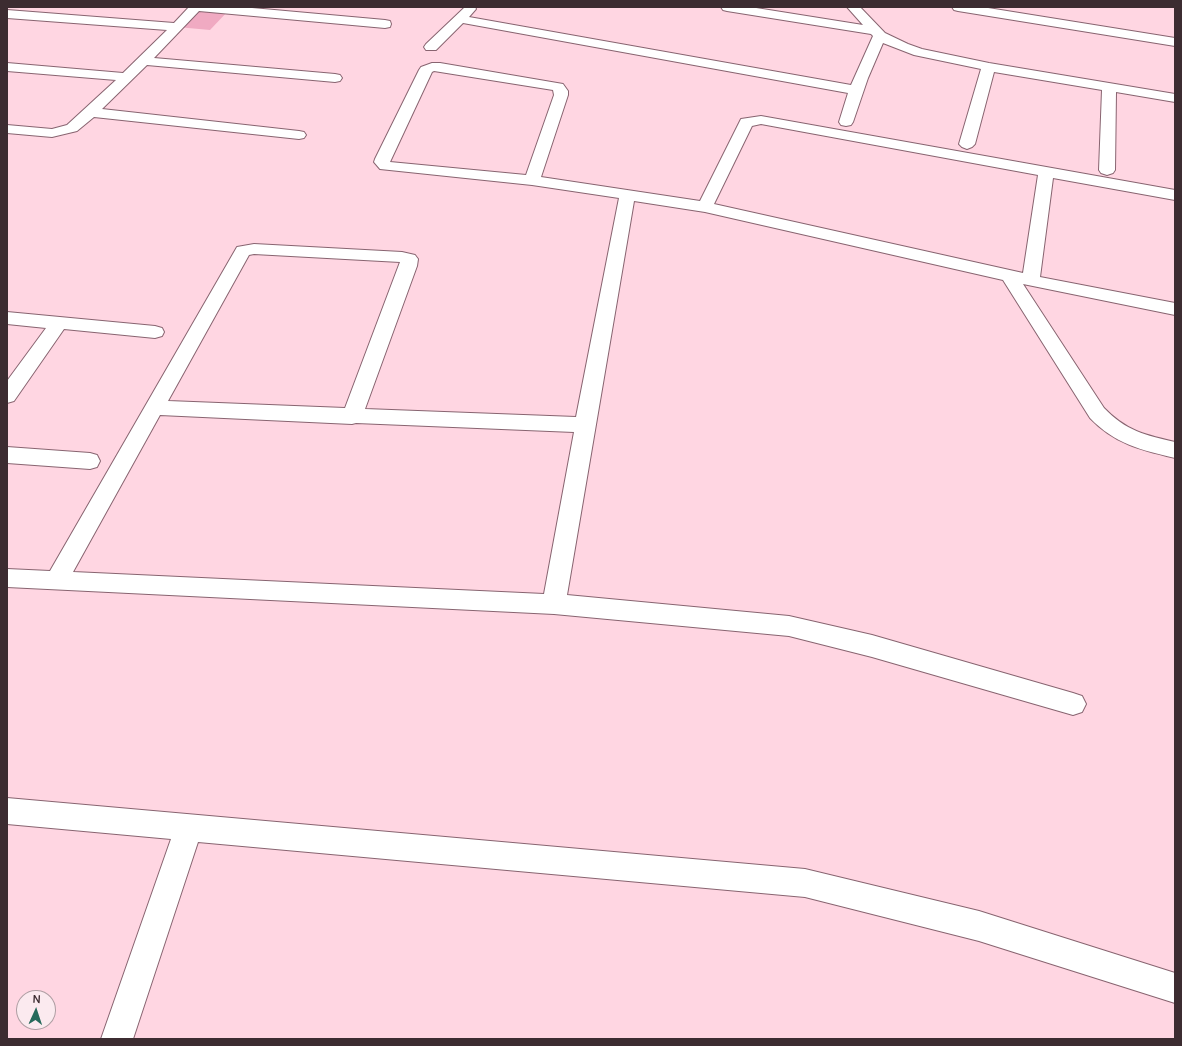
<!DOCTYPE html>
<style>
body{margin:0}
#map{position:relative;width:1182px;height:1046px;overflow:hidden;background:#ffd6e2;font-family:Manrope,sans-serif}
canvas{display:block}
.frame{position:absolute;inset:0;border:8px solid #3c2c31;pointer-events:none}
.north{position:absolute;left:16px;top:990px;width:40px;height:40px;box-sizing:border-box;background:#fbeaef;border:1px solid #af9ea3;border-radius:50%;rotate:3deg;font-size:11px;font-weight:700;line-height:16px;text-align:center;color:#3c2c31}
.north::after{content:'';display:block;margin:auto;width:14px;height:18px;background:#266a5c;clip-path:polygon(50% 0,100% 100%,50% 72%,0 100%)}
</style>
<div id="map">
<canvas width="1182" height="1046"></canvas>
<div class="frame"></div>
<div class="north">N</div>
</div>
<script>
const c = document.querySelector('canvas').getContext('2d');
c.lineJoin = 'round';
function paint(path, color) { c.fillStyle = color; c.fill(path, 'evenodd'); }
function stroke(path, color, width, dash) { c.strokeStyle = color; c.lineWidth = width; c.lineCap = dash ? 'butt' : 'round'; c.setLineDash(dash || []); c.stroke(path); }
paint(new Path2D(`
 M196,7L229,10L210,30L177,27Z`), '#f0aac2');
const minor = new Path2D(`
 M189,7H241L385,20L390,21L391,24L390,27L385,28L199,11L154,58L335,74L340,75L342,78L340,81L335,82L147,65L102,109L299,131L304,132L306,135L304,138L299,139L94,117L77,131L52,137L7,133V125L52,129L67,125L116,80L7,71V63L123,73L167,30L7,18V10L174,23Z
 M465,7H475L476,9L469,17L851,85L873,36L871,34L727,11L723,10L721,7H750L863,25L847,7H860L885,33L908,44L922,49L989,63L1175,94V102L1116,92L1115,170L1113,173L1107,175L1101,173L1099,170L1102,90L994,72L975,144L972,147L967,149L962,147L959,144L981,69L914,55L883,43L868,78L853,122L851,125L846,126L841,125L839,122L848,93L463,23L436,50H426L424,47L426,44Z
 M952,7H982L1175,38V46L958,11L954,10Z
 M432,63H440L563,84L568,91V95L541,177L700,201L741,119L761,116L1175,190V200L1053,178L1040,277L1175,303V315L1023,284L1104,408C1126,431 1145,435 1175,442V458C1141,450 1115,444 1090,418L1003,280L705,212L634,201L567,595L789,616L872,635L1073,693L1082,696L1086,704L1082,712L1073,715L872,657L789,636L554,614L7,587V569L50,571L237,247L254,244L402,252L415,255L418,259L417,266L365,409L576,417L619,198L532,185L380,169L374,162L375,159L419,70L421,67ZM434,71L553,90L554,95L526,175L390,162L432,72ZM761,124L1038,175L1023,273L714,204L752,126ZM254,254L400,262L345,408L168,401L249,255ZM160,415L352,424L356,423L574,432L544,594L73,572Z
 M7,312L155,326L162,328L164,332L162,336L155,338L64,329L14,401L7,403V381L46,328L7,324Z
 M7,447L90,453L97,455L100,461L97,467L90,469L7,463Z
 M7,798L805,869L979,911L1175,973V1003L979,941L805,897L198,842L133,1039H101L171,839L7,824Z`);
stroke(minor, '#886470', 2);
paint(minor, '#fff');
</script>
